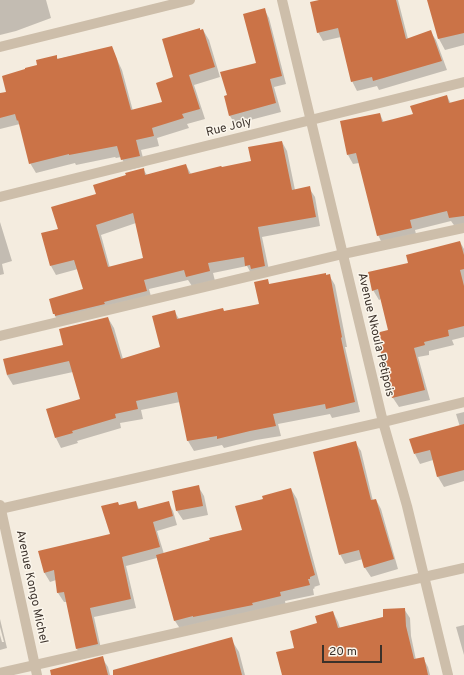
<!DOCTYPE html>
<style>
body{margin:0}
#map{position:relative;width:464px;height:675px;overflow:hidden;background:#f4ecdf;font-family:Overpass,sans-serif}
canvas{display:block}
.scale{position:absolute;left:322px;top:645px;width:60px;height:18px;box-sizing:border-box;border:2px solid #3b312a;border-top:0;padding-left:5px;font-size:12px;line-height:14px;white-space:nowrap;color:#3b312a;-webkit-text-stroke:3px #fbf6ec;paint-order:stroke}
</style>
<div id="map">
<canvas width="464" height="675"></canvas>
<div class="scale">20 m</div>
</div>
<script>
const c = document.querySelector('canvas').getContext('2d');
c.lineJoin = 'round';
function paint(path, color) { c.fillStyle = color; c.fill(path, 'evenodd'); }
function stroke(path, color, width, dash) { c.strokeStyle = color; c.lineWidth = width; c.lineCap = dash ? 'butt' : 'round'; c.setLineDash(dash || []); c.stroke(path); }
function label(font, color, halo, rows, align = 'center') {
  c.font = font + ' Overpass,sans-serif'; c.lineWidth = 3; c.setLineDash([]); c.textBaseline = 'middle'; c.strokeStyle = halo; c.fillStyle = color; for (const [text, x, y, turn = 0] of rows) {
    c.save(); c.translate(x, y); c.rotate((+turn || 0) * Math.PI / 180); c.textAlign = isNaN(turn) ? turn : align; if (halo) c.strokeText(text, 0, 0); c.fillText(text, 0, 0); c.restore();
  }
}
paint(new Path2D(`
 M0,0H46L51,18L16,31L0,35Z
 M323,0H398L408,39L430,31L436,40L447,70L379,90L377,86L357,91L352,81L341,37L323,41L318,32Z
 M428,0H464V45L445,50L439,39Z
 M264,9L269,18L286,84L274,87L281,112L235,124L230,116L228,96L257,63Z
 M203,30L209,40L220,77L194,85L205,119L187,124L189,128L157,138L159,146L141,150L145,166L128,170L121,157L116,158L115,157L76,165L75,163L36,173L30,163L20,124L0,129V94L7,92L38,65L56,56L58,59L111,47L122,70L133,111L163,103L174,78L200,31Z
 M447,96L451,104L464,100V226L456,228L451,221L415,230L417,238L383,245L378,235L359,163L353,164L348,155L380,114L384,123L414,115Z
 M282,142L287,151L295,190L309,188L315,197L320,226L262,237L270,275H252L247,266L213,273L215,281L192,286L188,280L149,289L152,300L59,323L54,314L84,290L78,269L56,275L51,266L59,230L97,195L143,169L147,175L186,165L191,174L252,162ZM136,223L145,258L110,268L101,235Z
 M0,222L12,261L2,264L4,274L0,275Z
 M460,242L464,249V337L452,340L454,345L429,351V355L418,357L430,400L399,407L393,398L378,334L389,331L381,299L379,300L373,290L409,264Z
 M326,274L327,276L329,275L335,285L347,347H345L360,412L332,418L330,414L278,424L281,436L256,440L224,448L222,445L194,451L188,441L180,402L141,410L143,419L120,423L121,428L77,441L78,443L61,448L56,438L81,400L73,372L13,385L7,375L64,345L108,318L114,328L123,359L161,348L175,312L179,319L260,305L267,280L270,285Z
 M464,412V481L444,487L438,477L433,460L420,464L415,454L460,427L456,414Z
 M355,442L361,451L373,501L376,500L381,509L398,569L371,577L365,568L363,559L345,564L340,554Z
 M198,486L204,496L208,515L183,520L177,511Z
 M291,489L297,499L320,585L314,587L315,588L313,589L314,595L285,601L286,606L181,630L175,621L157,558L126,566L136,608L94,617L102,653L82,658L77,649L67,602H64L58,593L56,580L50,582L44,572L111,535L119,506L136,502L139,509L168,502L173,511L177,525L157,531L164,554L243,531L264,499Z
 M404,609L410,618L411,636L416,660L423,658L428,667L430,675H285L295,649L318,624L333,612L338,622L340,628L384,617Z
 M0,619L7,648L0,650V635L2,642H4L0,627Z
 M464,625V655L456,627Z
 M231,639L239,652L245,675H142Z
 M102,658L108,667L110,675H71Z`), '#0003');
paint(new Path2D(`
 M319,0H396L406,39L431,30L442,61L373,81L372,77L351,82L338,28L317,33L310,2Z
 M427,0H464V33L438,39Z
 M265,8L282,76L270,79L276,103L229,116L224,96L227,95L220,72L256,63L243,14Z
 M200,28V30L203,29L215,67L189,75L200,109L182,114L184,118L152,128L154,136L136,140L140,156L121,160L117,146L69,155V154L29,164L18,120L17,121L15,114L0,118V93L6,92L2,76L25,69V68L37,65L36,60L57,55V59L112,46L117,59L131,110L162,102L156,83L173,77L162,39Z
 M447,95L449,103L464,99V216L449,218L447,211L410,220L412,228L377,236L356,153L347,155L340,121L380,113L382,122L413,114L410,106Z
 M282,141L292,190L310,186L316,217L258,227L265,266L251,269L250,265L245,266L244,257L208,263L210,271L186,277L184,270L144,280L147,291L104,302L105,304L55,316V314H53L49,299L83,289L74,260L50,266L41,233L58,229L51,207L96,194L93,185L126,175L125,173L144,168L145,175L186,164L189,174L221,166L222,167L251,161L248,147ZM133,213L143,258L108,267L96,225Z
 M460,241L464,255V269L460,270L464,286V326L448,330L449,336L424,342L425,345L414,348L425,390L392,398L376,333L388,330L378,289L372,291L368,272L408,263L406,255Z
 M326,273V275L330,274L342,337L341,338L355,402L326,409L325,404L273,414L276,426L250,431L217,439V436L187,441L177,392L136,401L138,409L115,414L116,418L72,431L73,433L55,438L46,409L80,399L69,361L7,375L3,359L63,345L59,329L108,317L121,359L160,347L152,316L175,310L177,319L223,308L224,311L259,304L254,282L268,279L269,284Z
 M464,424V470L437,477L430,450L414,454L409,439Z
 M356,441L371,500L376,499L394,559L364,568L359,550L339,555L313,452Z
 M199,485L203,506L176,511L172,491Z
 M291,488L315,575L310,577V579H308L310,585L280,592L281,596L252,603L253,605L193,617V616L174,621L156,555L210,540L209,538L242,530L235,506L263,499L262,496Z
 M136,501L138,509L169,501L173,516L153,522L160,547L122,557L131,599L90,608L98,644L76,649L64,592L57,593L54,570L44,573L38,551L110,534L101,506L118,502L119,505Z
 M405,608L406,626L414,659L424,657L428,675H282L276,652L294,648L290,631L317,623L315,616L333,611L338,628L383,617V609Z
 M232,637L242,675H113V670Z
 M103,656L108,675H51L50,670Z`), '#cb7347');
stroke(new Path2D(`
 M282,0L383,422L407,506L448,675
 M0,47L190,0
 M0,197L464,82
 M0,336L343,254L464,228
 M0,505L37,675
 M0,509L383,422L464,402
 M0,673L464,568`), '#cdbeaa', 10);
label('12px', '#3b312a', '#fbf6ec', [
 ["Rue Joly",229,128,-14],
 ["Avenue Nkoula Petipois",375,335,77],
 ["Avenue Kongo Michel",31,587,78]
]);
</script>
